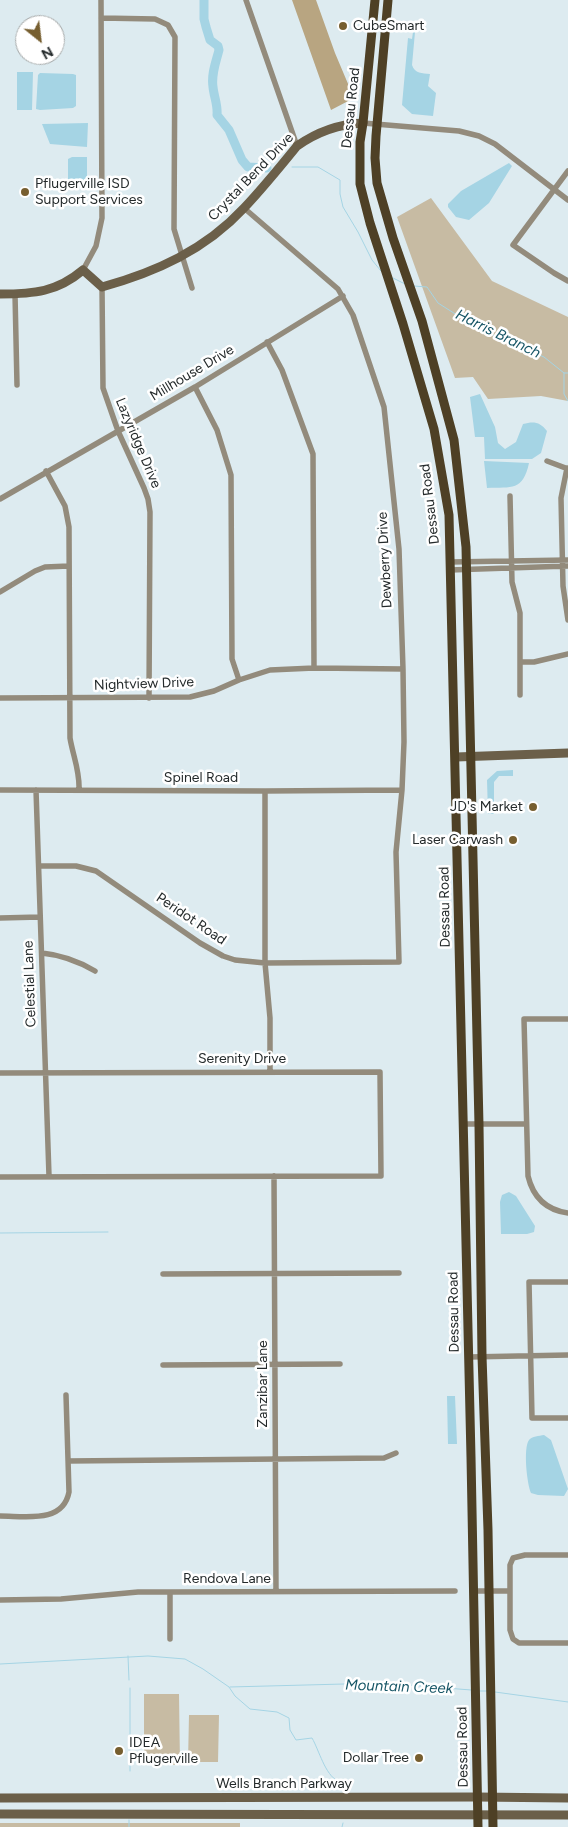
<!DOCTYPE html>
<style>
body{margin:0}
#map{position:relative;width:568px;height:1827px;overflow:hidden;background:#ddebf0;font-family:Figtree,sans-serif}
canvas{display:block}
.north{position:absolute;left:15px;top:15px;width:50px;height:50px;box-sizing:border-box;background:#fff;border:1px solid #a7aaaa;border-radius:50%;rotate:151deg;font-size:14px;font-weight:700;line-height:20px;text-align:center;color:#242a2b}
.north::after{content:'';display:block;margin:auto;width:18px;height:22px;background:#765e2f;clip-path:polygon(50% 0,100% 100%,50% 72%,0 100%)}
</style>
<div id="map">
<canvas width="568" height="1827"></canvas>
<div class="north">N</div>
</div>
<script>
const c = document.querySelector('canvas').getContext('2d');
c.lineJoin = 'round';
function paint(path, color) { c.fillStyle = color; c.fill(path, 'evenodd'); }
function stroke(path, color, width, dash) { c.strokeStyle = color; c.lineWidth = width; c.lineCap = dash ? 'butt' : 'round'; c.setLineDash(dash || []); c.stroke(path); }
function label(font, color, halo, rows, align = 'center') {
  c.font = font + ' Figtree,sans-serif'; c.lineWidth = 5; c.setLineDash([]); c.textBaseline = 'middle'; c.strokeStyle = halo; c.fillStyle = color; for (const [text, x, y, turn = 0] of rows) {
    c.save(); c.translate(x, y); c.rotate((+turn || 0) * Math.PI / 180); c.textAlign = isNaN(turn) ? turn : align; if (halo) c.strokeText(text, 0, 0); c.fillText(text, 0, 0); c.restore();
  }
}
paint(new Path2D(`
 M431,198L492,281L568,317V401L541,396L488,399L473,377L455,378L397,217Z
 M144,1694H179L180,1765H144Z
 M189,1715H219L218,1762H188Z
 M0,1823H240V1827H0Z`), '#c7bba3');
paint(new Path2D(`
 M292,0H316L335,53L354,98L331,110Z`), '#b8a581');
paint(new Path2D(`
 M413,32H415L412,65C415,74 422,73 430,74L428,86L436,93L433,116L412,114L402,105L408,38L412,39Z
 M17,72H33L32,110H17Z
 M40,73L73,74L76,75V106L73,108L40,110L36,109L38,75Z
 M88,123L87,147L50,144L42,124Z
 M72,157H87V187L68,188V159Z
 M509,163L512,166L489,203L469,220L456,217L448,207V204L461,191Z
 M480,394L495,427L498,443L505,449L516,442L523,424C534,421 540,422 547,431L541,453L532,459H485L484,437H475L470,397Z
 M484,461L529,463C523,491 512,487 487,488Z
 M513,770V776H499L494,782V814H488L487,780L497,771Z
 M509,1192L516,1196L535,1226L534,1232L527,1234H501L500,1202L502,1195Z
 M447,1396H455L457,1444H448Z
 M544,1435L551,1440L568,1489L564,1496L538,1495L531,1493C527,1484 523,1448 529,1440C532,1436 539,1436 544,1435Z`), '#a5d4e4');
stroke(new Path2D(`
 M292,167H318L340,180V194L343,207L358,232L372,260L381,271
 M393,278L405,284
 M414,286L427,287L438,303L479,329L544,357L564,373H568
 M564,373V394L568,401
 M0,1233L108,1232
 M128,1656L129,1680
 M0,1664L148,1656L185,1659L203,1669L229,1687L235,1696L250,1709L277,1712L289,1718L290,1730L296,1740L312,1738C319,1750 325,1775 338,1781C341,1782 346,1782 350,1782
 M230,1687L382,1683L471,1690
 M480,1691H488
 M495,1692L568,1702
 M130,1771V1688
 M129,1827V1820
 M342,1827L343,1823`), '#a5d4e4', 1);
stroke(new Path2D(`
 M204,0V19L206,27L210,40L218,46L219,50C216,62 211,74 213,87C214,97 218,105 217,115L229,130L242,160L248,167L267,168`), '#a5d4e4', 9);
stroke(new Path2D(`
 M246,0L297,146
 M101,18L155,19L168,25L175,37L174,229L192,288
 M363,123L459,131L479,136L495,144L568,200
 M568,171L513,245L554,273L568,281
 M83,270L96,246L102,218L101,0
 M102,287L103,388L118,431L144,488L148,499L150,512L149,698
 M15,294L17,385
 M267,342L282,370L313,454L314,668
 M195,387L217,430L231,475L232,659L239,680
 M547,461L568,469
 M567,468L561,498L563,586L568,620
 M46,471L65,506L69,527L70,738C73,756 80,771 79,790
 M510,496L512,582L520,613V695
 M0,499L195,387L343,296
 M450,562L568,560
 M450,570L568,566
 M0,592L35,571L45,567L69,566
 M521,662H534L568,654
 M0,698L190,697L214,691L239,680L270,670L314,668L403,669
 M0,790L265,791L402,790
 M36,790L49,1176
 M265,791V963L270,1018V1071
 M39,866H76L96,871L200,943L223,956L235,960L265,963L399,962L396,852L402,790L404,742L403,669L399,549L384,407L353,315L338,289L244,208
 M0,918L40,917
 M42,953C62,955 78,961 95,971
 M568,1019H524L528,1176C533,1197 546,1210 568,1213
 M0,1073L380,1072L381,1176L0,1177
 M463,1124H526
 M274,1176L276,1591
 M163,1274L399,1273
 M568,1282H529L532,1418H568
 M469,1357L568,1355
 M163,1365L340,1364
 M68,1461L384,1458L396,1453
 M0,1516C25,1516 63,1524 69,1492L66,1395
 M568,1555H525L513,1558L510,1565V1630L513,1639L519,1643H568
 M474,1591H510
 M0,1600L61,1599L138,1592H170L455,1591
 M170,1639V1592`), '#938b7c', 5.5);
stroke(new Path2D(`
 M0,294C34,294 57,292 83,270L102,287C156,272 205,250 244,208C263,188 280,167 297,146C317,132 339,124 363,123
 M456,757L568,753
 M0,1798L477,1797L568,1798
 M0,1814L568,1815`), '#6b5f49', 9);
stroke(new Path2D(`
 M375,0L363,123L360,142V184L370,223L403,324L434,429L449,515L471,1457L478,1827
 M388,0L376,136L375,158L377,183L393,238L422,321L454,440L466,547L479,1125L482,1356L488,1530L493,1827`), '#4e4025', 9);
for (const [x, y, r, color] of [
 [343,26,5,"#765e2f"],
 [25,192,5,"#765e2f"],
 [533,807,5,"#765e2f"],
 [513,840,5,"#765e2f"],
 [119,1751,5,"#765e2f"],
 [419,1758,5,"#765e2f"]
]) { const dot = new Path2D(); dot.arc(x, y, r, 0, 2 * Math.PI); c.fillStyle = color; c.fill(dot); stroke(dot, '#fff', 2); }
label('14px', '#242a2b', '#fff', [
 ["CubeSmart",353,26],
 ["Pflugerville ISD",35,184],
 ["Support Services",35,200],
 ["JD's Market",523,807,"right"],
 ["Laser Carwash",503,840,"right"],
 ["IDEA",129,1743],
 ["Pflugerville",129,1759],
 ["Dollar Tree",409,1758,"right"]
], 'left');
label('14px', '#242a2b', '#fff', [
 ["Dessau Road",351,108,-84],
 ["Crystal Bend Drive",251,177,-46],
 ["Millhouse Drive",192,373,-31],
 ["Lazyridge Drive",138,443,67],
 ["Dessau Road",430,504,-97],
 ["Dewberry Drive",385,560,-93],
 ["Nightview Drive",144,684,-2],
 ["Spinel Road",201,778],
 ["Dessau Road",445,907,-91],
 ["Peridot Road",191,919,34],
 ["Celestial Lane",30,984,-92],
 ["Serenity Drive",242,1059],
 ["Dessau Road",454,1312,-91],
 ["Zanzibar Lane",263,1384,-90],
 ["Rendova Lane",227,1579],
 ["Dessau Road",463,1747,-91],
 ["Wells Branch Parkway",284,1784]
]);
label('italic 15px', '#175666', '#fff', [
 ["Harris Branch",498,334,26],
 ["Mountain Creek",399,1687,2]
]);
</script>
